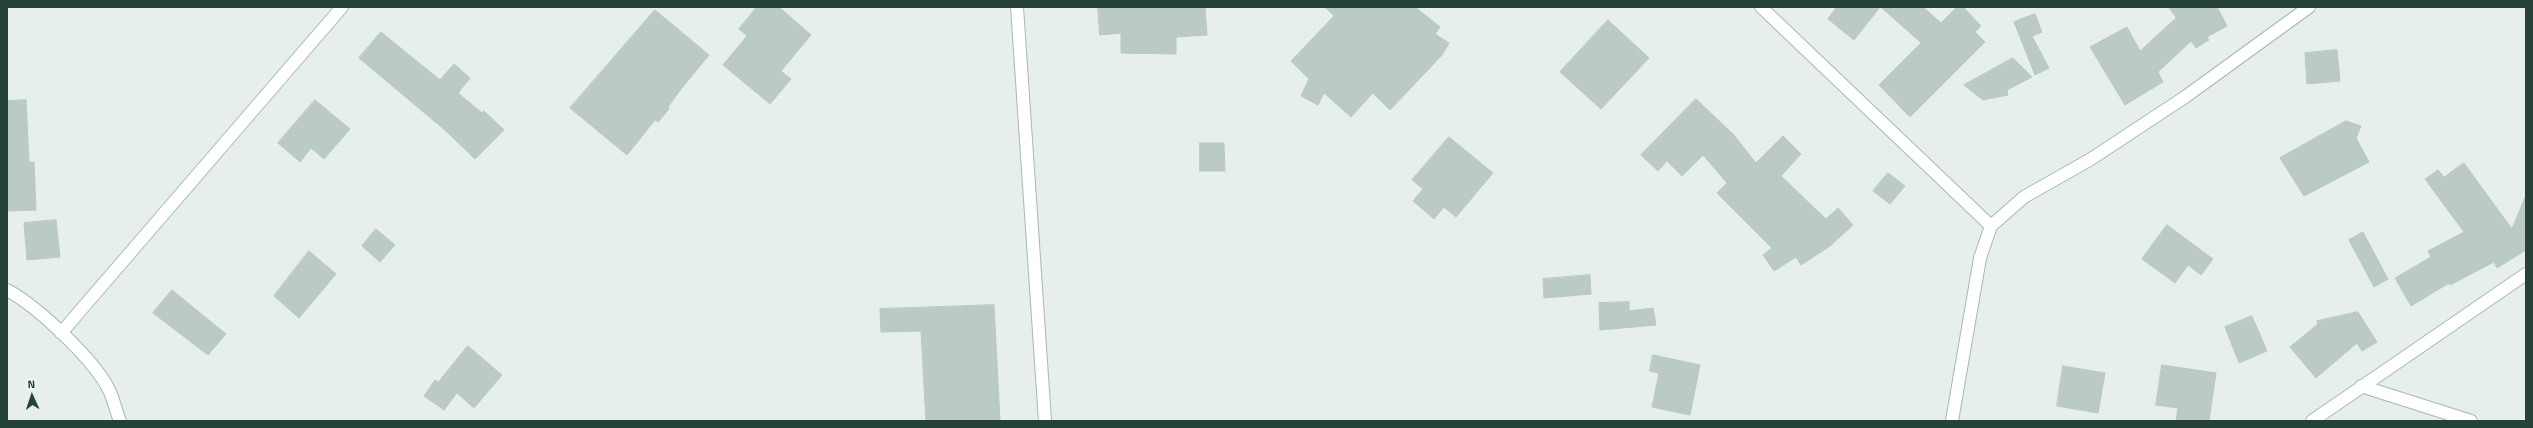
<!DOCTYPE html>
<style>
body{margin:0}
#map{position:relative;width:2533px;height:428px;overflow:hidden;background:#e6efeb;font-family:"Titillium Web",sans-serif}
canvas{display:block}
.frame{position:absolute;inset:0;border:8px solid #24423a;pointer-events:none}
.north{position:absolute;left:12px;top:376px;width:40px;height:40px;-webkit-text-stroke:3px #f7fbf9;paint-order:stroke;rotate:357deg;font-size:11px;font-weight:700;line-height:16px;text-align:center;color:#24423a}
.north::after{content:'';display:block;margin:auto;width:14px;height:18px;background:#24423a;clip-path:polygon(50% 0,100% 100%,50% 72%,0 100%)}
</style>
<div id="map">
<canvas width="2533" height="428"></canvas>
<div class="frame"></div>
<div class="north">N</div>
</div>
<script>
const c = document.querySelector('canvas').getContext('2d');
c.lineJoin = 'round';
function paint(path, color) { c.fillStyle = color; c.fill(path, 'evenodd'); }
function stroke(path, color, width, dash) { c.strokeStyle = color; c.lineWidth = width; c.lineCap = dash ? 'butt' : 'round'; c.setLineDash(dash || []); c.stroke(path); }
const building = new Path2D(`
 M757,7H779L811,35L781,71L791,79L770,104L723,65L747,36L739,29Z
 M1098,7H1205L1207,35L1176,37V54L1121,53V33L1100,35Z
 M1325,7H1415L1440,27L1435,34L1449,43L1442,55L1390,110L1373,93L1351,117L1324,93L1318,105L1301,96L1309,79L1291,61L1334,16Z
 M1837,7H1880L1854,40L1828,19Z
 M1881,7H1923L1941,23L1957,7H1963L1981,26L1975,32L1985,42L1910,117L1879,85L1921,43Z
 M2169,7H2217L2227,26L2207,37L2209,40L2196,48L2191,41L2158,72L2163,82L2125,105L2090,47L2127,27L2140,51L2176,18Z
 M655,10L709,55L681,89L668,107L669,109L658,122L655,120L627,155L570,108Z
 M2035,14L2042,32L2032,36L2049,68L2035,75L2014,22Z
 M1608,20L1649,58L1601,109L1560,72Z
 M381,32L440,80L454,64L470,78L458,93L482,113L484,111L504,130L475,159L446,131L359,58Z
 M2337,50L2340,81L2307,84L2305,53Z
 M2013,58L2032,77L2007,90L2008,95L1983,100L1964,85Z
 M1696,99L1733,134L1756,163L1783,136L1801,154L1781,176L1826,219L1838,208L1853,225L1830,246L1801,265L1796,257L1774,271L1763,255L1772,248L1717,193L1727,183L1703,155L1682,176L1667,161L1658,171L1641,155Z
 M26,100L29,162H34L36,210L7,211V101Z
 M315,100L350,129L324,159L311,148L300,162L278,143Z
 M2346,121L2361,126L2356,138L2369,162L2304,196L2280,158Z
 M1449,137L1493,173L1456,217L1444,207L1434,219L1413,201L1423,189L1412,180Z
 M1200,143H1224L1225,171H1200Z
 M2464,163L2512,229L2526,195V250L2497,268L2494,262L2450,285L2449,283L2411,306L2395,278L2431,257L2428,251L2464,232L2425,179L2438,170L2444,177Z
 M1888,173L1905,186L1890,204L1873,191Z
 M56,220L60,257L27,260L24,223Z
 M2167,225L2213,259L2201,275L2188,265L2175,283L2142,259Z
 M376,229L395,245L380,262L362,246Z
 M2363,232L2388,279L2374,287L2349,240Z
 M309,251L336,274L299,318L274,296Z
 M1590,275L1591,294L1544,298L1543,279Z
 M172,290L226,334L208,355L153,313Z
 M1629,302V311L1653,308L1656,325L1600,330L1599,303Z
 M994,305L1000,421H926L921,331L881,332L880,309Z
 M2358,312L2377,342L2362,351L2357,343L2316,378L2290,347L2318,324L2317,321Z
 M2252,316L2267,351L2239,363L2225,327Z
 M468,346L502,375L474,408L457,393L444,410L424,396L435,380L438,382Z
 M1653,355L1700,365L1690,415L1652,407L1659,373L1650,371Z
 M2162,365L2216,373L2209,421H2176L2178,408L2156,405Z
 M2063,366L2105,373L2098,413L2057,406Z`);
paint(building, '#bbcac4');
stroke(building, '#b8c9c2', 1);
const minor = new Path2D(`
 M1017,7L1045,421
 M1761,7L1991,226
 M7,290C37,306 96,361 110,392C114,401 116,411 120,421
 M61,333L342,7
 M2361,386L2471,421
 M1952,421L1980,258L1991,226L2024,197L2091,159L2185,97L2309,7
 M2312,421L2526,274`);
stroke(minor, '#a8b8b2', 14);
stroke(minor, '#fff', 12);
</script>
